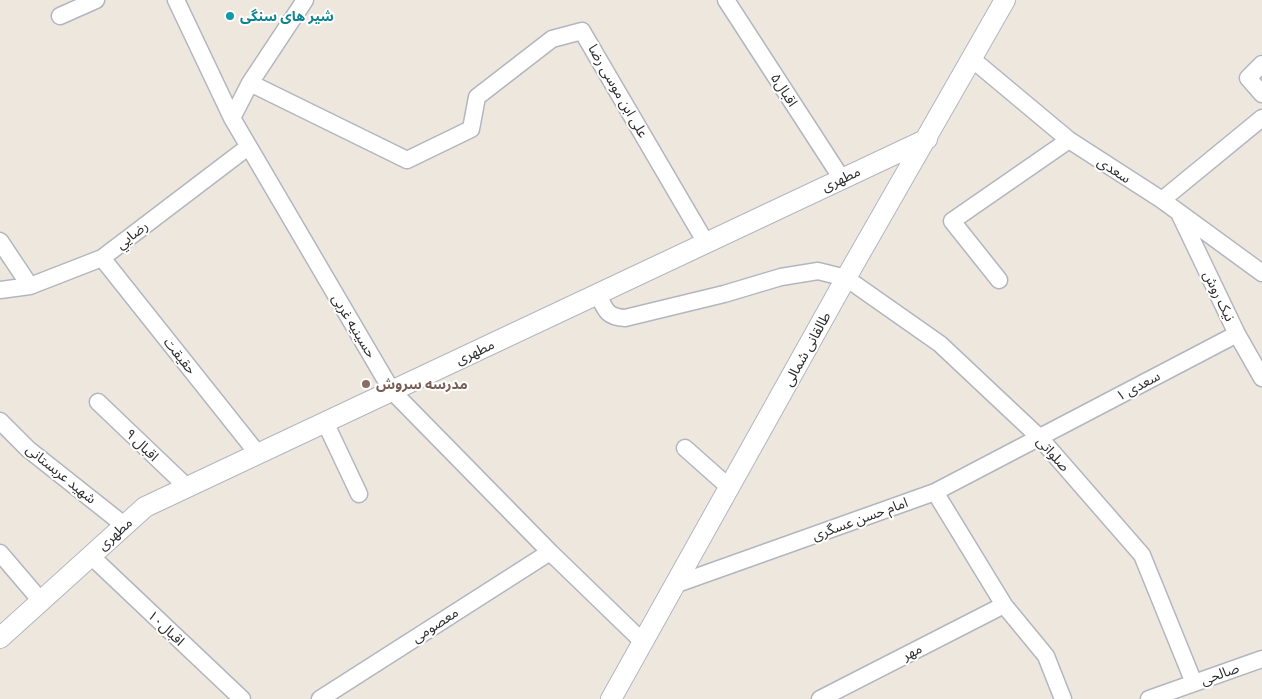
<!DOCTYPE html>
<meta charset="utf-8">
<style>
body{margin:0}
canvas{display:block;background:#eee7de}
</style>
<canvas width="1262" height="699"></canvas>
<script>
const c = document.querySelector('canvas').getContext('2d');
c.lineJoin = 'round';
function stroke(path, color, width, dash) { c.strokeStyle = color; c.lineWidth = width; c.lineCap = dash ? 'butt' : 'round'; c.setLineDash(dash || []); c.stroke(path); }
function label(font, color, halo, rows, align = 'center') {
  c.font = font + ' Ubuntu,"Noto Sans Arabic",sans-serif'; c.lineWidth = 4; c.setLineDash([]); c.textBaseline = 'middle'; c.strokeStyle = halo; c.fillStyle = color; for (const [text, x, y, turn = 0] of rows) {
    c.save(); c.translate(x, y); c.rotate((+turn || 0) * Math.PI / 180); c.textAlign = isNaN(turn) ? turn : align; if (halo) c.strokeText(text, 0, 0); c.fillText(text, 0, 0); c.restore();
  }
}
const minor = new Path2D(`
 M176,0L232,118L392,391L550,552L643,642
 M726,0L842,179
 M60,16L96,0
 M972,59L1069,140L1162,200L1262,273
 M1262,64L1248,78L1262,94
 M250,83L407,160L471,129L477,97L552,39L582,31L706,243
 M232,118L250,83L305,0
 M1162,200L1262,118
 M1180,215L1237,334L1262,378
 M0,241L30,286
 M102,258L258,454
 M999,280L952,221L1069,140
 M0,290L30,286L102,258L248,147
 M598,294C605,309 606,317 625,318L724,294L781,277L818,271L846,278L940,344L1040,438L1142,555L1194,683
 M98,402L187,487
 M0,421L28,449L124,525
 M325,422L359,494
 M685,448L730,488
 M935,492L1004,605L1046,656L1063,699
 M0,553L41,601
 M91,556L242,699
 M674,585L935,492L1237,334
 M320,699L550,552
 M820,699L1004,605
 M1149,699L1262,659`);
const tertiary = new Path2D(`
 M0,638L145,507L927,139
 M611,699L846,278L1005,0`);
stroke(minor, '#b2b6c0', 19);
stroke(tertiary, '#b2b6c0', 22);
stroke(minor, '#fff', 16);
stroke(tertiary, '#fff', 20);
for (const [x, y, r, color] of [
 [230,16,5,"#0f9aa8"],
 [366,384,5,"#8d6e63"]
]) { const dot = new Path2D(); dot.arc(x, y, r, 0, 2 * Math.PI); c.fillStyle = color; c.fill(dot); stroke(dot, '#fff', 2); }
label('bold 14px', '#0d838f', '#fff', [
 ["شیر های سنگی",240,16]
], 'left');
label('14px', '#2c2c2c', '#fff', [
 ["اقبال۵",784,90,57],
 ["علی ابن موسی رضا",618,91,60],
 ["سعدی",1114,170,33],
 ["مطهری",841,179,-25],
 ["رضایي",132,235,-38],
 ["نیک روش",1219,296,64],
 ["حسینیه غربی",354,326,59],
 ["طالقانی شمالی",807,349,-61],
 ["مطهری",475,352,-25],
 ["حقیقت",180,356,51],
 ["سعدی ۱",1138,386,-28],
 ["اقبال ۹",142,445,44],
 ["صلواتی",1053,454,48],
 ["شهید عربستانی",61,474,39],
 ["امام حسن عسگری",860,519,-20],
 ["مطهری",115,534,-42],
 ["معصومی",435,625,-33],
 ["اقبال۱۰",166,628,43],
 ["مهر",912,652,-27],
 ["صالحی",1220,674,-20]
]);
label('bold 14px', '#785e54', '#fff', [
 ["مدرسه سروش",376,384]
], 'left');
</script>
